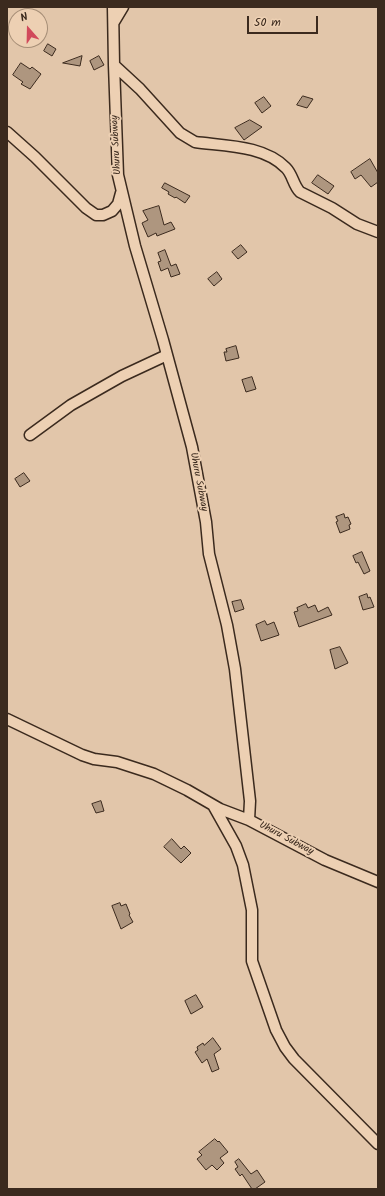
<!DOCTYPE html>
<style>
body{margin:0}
#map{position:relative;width:385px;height:1196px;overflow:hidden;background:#e2c6aa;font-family:Kalam,sans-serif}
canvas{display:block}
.frame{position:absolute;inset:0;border:8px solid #3b2a1e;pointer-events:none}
.north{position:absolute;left:8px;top:8px;width:40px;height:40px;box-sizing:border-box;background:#edd0b3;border:1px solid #a68e77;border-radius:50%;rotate:340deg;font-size:11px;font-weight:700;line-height:16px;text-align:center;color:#3b2a1e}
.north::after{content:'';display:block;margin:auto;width:14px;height:18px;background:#d1495b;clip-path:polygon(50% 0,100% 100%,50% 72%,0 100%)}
.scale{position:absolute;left:247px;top:16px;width:71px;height:18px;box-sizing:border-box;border:2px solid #3b2a1e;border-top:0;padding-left:5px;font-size:12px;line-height:14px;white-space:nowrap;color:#3b2a1e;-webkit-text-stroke:3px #edd0b3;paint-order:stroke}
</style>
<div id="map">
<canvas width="385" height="1196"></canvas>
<div class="frame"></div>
<div class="north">N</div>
<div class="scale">50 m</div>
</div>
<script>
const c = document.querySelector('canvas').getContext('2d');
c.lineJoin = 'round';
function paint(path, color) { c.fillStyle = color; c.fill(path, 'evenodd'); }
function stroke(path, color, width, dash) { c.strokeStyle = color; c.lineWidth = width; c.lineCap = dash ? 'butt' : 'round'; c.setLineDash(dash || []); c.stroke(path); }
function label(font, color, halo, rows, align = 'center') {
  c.font = font + ' Kalam,sans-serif'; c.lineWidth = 4; c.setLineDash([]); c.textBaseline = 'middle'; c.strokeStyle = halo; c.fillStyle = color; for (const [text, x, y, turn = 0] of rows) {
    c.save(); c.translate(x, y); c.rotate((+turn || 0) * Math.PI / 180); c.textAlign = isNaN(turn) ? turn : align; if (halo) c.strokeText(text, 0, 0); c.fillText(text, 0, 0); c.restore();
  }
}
const building = new Path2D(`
 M48,44L56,49L52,56L44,51Z
 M82,56L80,66L63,63Z
 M99,56L104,65L94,70L90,61Z
 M21,63L30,69L32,67L41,74L30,89L21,84L23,82L13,75Z
 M303,96L313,99L307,108L297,105Z
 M264,97L271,106L262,113L255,103Z
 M250,120L262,127L244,140L235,128Z
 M370,159L378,173V182L371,187L361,175L355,179L351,172Z
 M318,175L334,186L328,194L312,183Z
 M165,183L190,196L185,203L176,197L175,198L168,194L169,192L162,188Z
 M159,206L164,225L171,222L175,229L157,236L156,233L148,237L142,223L148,220L143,211Z
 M241,245L247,252L238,259L232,252Z
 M165,250L171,266L176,264L180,274L171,277L168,268L161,271L158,262L161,261L158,253Z
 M217,272L222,279L214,286L208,279Z
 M236,346L239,358L226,361L224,352H227L226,349Z
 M252,377L256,389L246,392L242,380Z
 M24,473L30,481L20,487L15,479Z
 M344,514L345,518L348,517L351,524L349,525L350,529L340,533L336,522L338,521L336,517Z
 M362,552L370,571L364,574L358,562L356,563L353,556Z
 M367,594L368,598L370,597L374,607L363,610L359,597Z
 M241,600L244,609L235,612L232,602Z
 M306,604L308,608L315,605L318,612L328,607L332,615L299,627L294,612L298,611L297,608Z
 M265,621L267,625L274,622L279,635L261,641L256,625Z
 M340,647L348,663L335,669L330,650Z
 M101,801L104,811L96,813L92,804Z
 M172,839L181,849L184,846L191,853L181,863L164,847Z
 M120,903L121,906L126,904L130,914L129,915L133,922L121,929L112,906Z
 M196,995L203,1007L191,1014L185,1001Z
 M213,1038L221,1049L214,1054L219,1069L212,1072L207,1059L202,1063L195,1052L198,1050L197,1047L203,1043L204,1045Z
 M215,1139L218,1142L219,1141L228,1152L220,1158L224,1163L217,1170L212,1165L206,1170L197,1159L202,1155L199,1152Z
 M239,1159L251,1174L257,1170L265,1182L255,1189H252L242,1174L240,1176L235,1169L238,1167L235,1162Z`);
paint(building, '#ae967f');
stroke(building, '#3b2a1e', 1);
const minor = new Path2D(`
 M113,7L114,65L118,175L135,246L163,340L192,447L206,522L209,554L227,625L235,669L250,801L249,820
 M114,22L123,7
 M114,65L140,89L180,133L195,142C224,146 264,145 286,168C293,175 293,185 300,192L332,208L357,224L378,232
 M7,132L35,157L86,208L96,215H103L112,211L118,204L121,193
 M30,435L71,405L122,376L167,355
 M7,719L82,755L94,759L117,762L154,774L187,790L220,809L249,820L325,860L378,882
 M213,805L236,846L243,865L252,910V961L276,1030L285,1047L294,1059L378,1144`);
stroke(minor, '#3b2a1e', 13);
stroke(minor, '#edd0b3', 10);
label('10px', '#3b2a1e', '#edd0b3', [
 ["Uhuru Subway",117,145,-93],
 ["Uhuru Subway",198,482,79],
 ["Uhuru Subway",286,839,28]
]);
</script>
